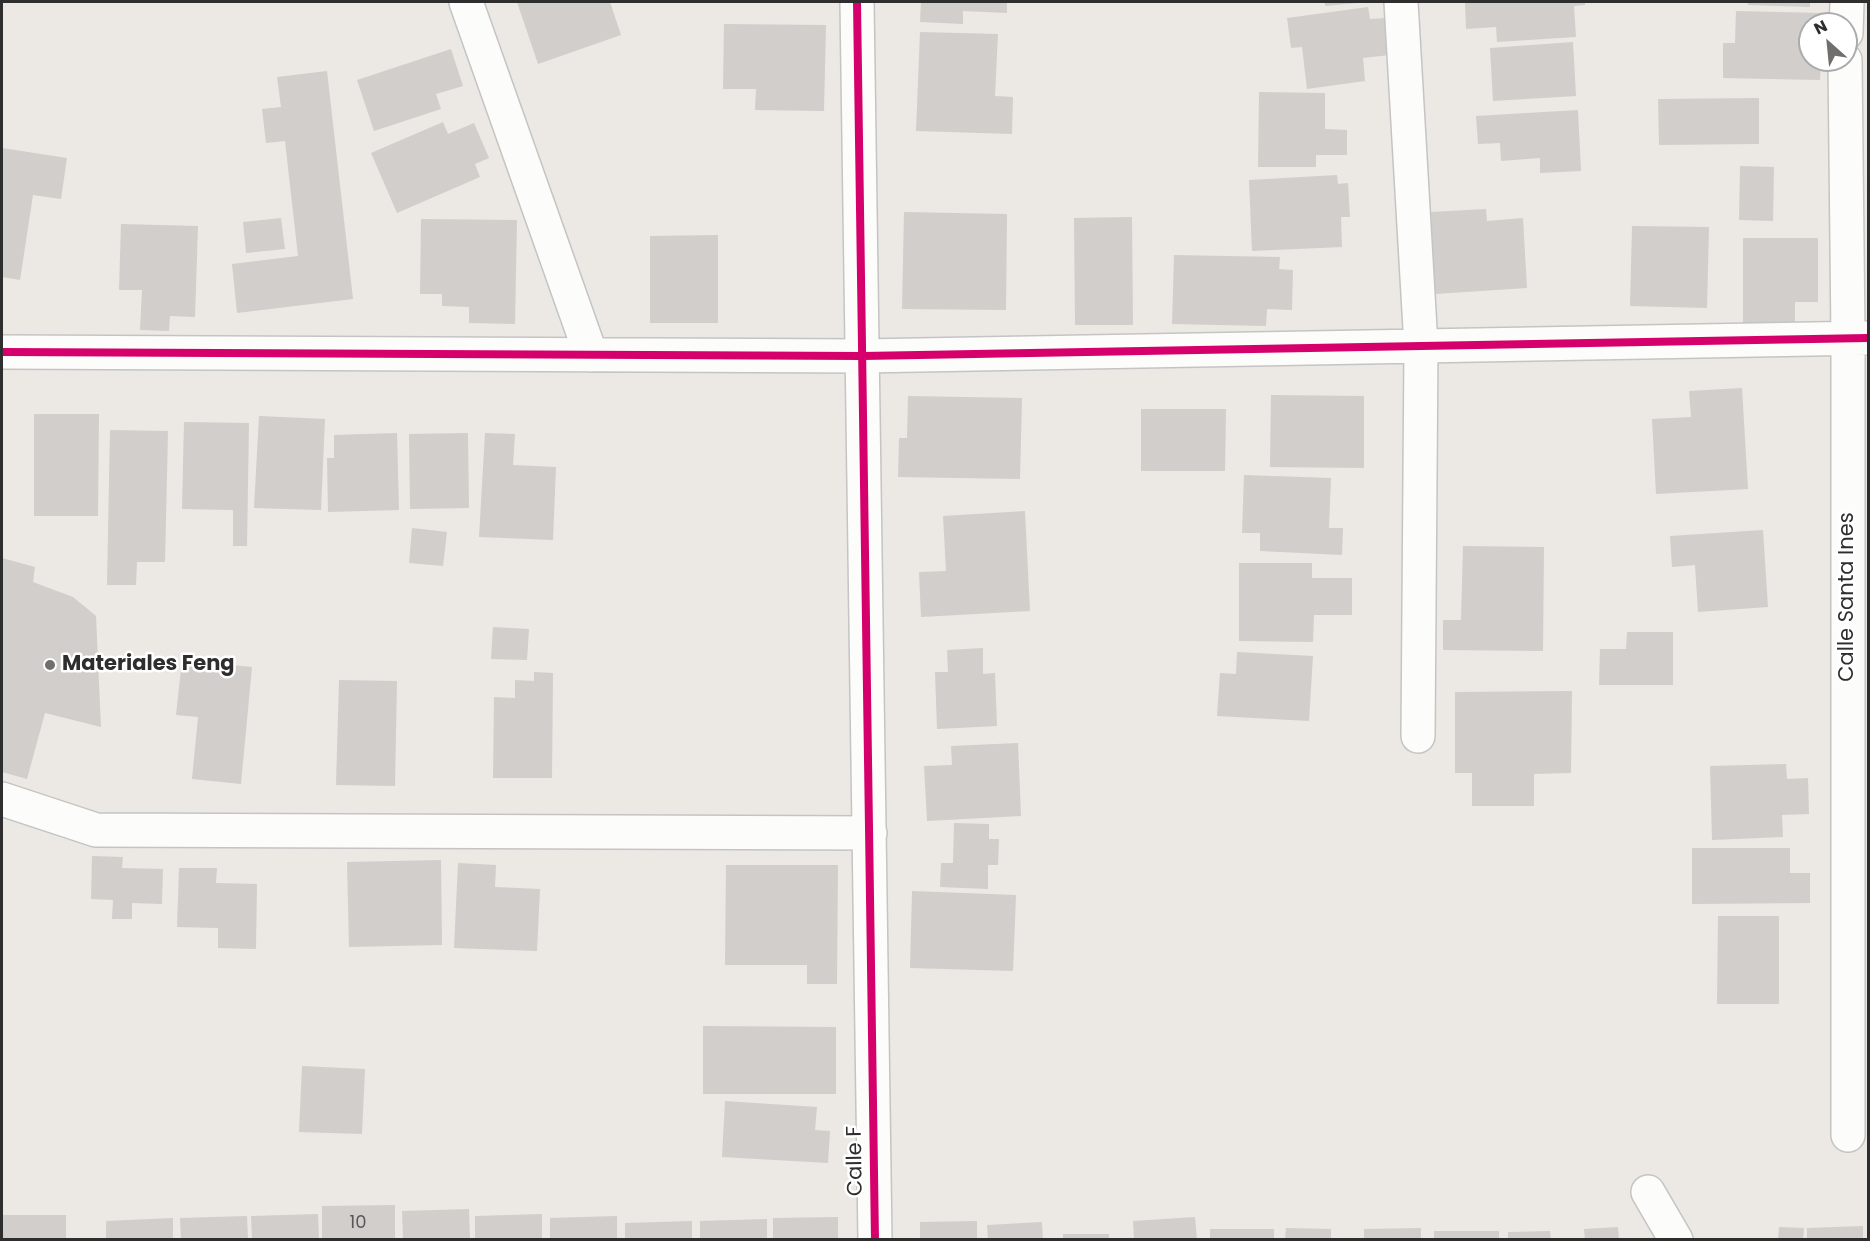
<!DOCTYPE html>
<style>
body{margin:0}
#map{position:relative;width:1870px;height:1241px;overflow:hidden;background:#ece8e4;font-family:Poppins,sans-serif}
canvas{display:block}
.frame{position:absolute;inset:0;border:3px solid #2e2e2e;pointer-events:none}
.north{position:absolute;left:1798px;top:12px;width:60px;height:60px;box-sizing:border-box;background:#fff;border:2px solid #ababab;border-radius:50%;rotate:333deg;font-size:16px;font-weight:700;line-height:24px;text-align:center;color:#2e2e2e}
.north::after{content:'';display:block;margin:auto;width:21px;height:27px;background:#706f6e;clip-path:polygon(50% 0,100% 100%,50% 72%,0 100%)}
</style>
<div id="map">
<canvas width="1870" height="1241"></canvas>
<div class="frame"></div>
<div class="north">N</div>
</div>
<script>
const c = document.querySelector('canvas').getContext('2d');
c.lineJoin = 'round';
function paint(path, color) { c.fillStyle = color; c.fill(path, 'evenodd'); }
function stroke(path, color, width, dash) { c.strokeStyle = color; c.lineWidth = width; c.lineCap = dash ? 'butt' : 'round'; c.setLineDash(dash || []); c.stroke(path); }
function label(font, color, halo, rows, align = 'center') {
  c.font = font + ' Poppins,sans-serif'; c.lineWidth = 5; c.setLineDash([]); c.textBaseline = 'middle'; c.strokeStyle = halo; c.fillStyle = color; for (const [text, x, y, turn = 0] of rows) {
    c.save(); c.translate(x, y); c.rotate((+turn || 0) * Math.PI / 180); c.textAlign = isNaN(turn) ? turn : align; if (halo) c.strokeText(text, 0, 0); c.fillText(text, 0, 0); c.restore();
  }
}
paint(new Path2D(`
 M517,2H610L621,35L538,64Z
 M921,2H1007V13L963,11V24L920,22Z
 M1325,2H1357V3L1325,6Z
 M1465,2H1585V5L1574,6L1576,37L1497,42L1496,27L1466,29Z
 M1748,2H1810V7L1748,5Z
 M1368,7L1370,19L1385,18L1390,55L1363,58L1365,81L1307,89L1302,47L1291,48L1287,18Z
 M1736,11L1822,13V24H1810V60H1821L1820,80L1723,78V43H1735Z
 M724,24L826,25L824,111L755,110L756,89H723Z
 M920,32L998,34L995,96L1013,97L1012,134L916,131Z
 M1573,42L1576,96L1493,101L1490,48Z
 M451,49L463,86L436,94L441,109L374,131L357,80Z
 M327,71L353,299L237,313L232,264L298,256L285,141L266,143L262,109L281,107L277,77Z
 M1259,92L1325,93V129L1347,130V155H1316V167H1258Z
 M1759,98V144L1659,145L1658,99Z
 M1578,110L1581,171L1540,173V158L1501,161L1500,143L1478,144L1476,116Z
 M443,122L448,134L474,123L489,158L475,164L480,177L397,213L371,153Z
 M2,148L67,158L61,199L33,195L20,280L2,277Z
 M1740,166L1774,167L1773,221L1739,220Z
 M1337,175L1338,184L1348,183L1350,217H1341L1342,247L1252,251L1249,180Z
 M1486,209L1487,221L1523,218L1527,288L1435,294L1431,212Z
 M904,212L1007,214L1006,310L902,309Z
 M1132,217L1133,325H1075L1074,218Z
 M281,218L285,249L246,253L243,222Z
 M421,219L517,220L515,324L469,323V307L442,306V294H420Z
 M121,224L198,226L195,317L170,316L169,331L140,330L142,290H119Z
 M1632,226L1709,227L1707,308L1630,306Z
 M718,235V323H650V236Z
 M1743,238H1818V302H1795V322L1743,323Z
 M1174,255L1280,257L1279,269L1293,270L1292,310L1267,309L1266,326L1172,324Z
 M1742,388L1748,489L1656,494L1652,419L1691,417L1689,391Z
 M1271,395L1364,396V468L1270,467Z
 M908,396L1022,398L1020,479L898,477L899,438H907Z
 M1141,409H1226L1225,471H1141Z
 M34,414H99L98,516H34Z
 M259,416L325,419L321,510L254,508Z
 M184,422L249,423L247,546H233V510L182,509Z
 M110,430L168,431L165,562H137L136,585H107Z
 M397,433L399,510L328,512L327,458H334V435Z
 M468,433L469,508L410,509L409,434Z
 M485,433L515,434L513,465L556,467L553,540L479,537Z
 M1244,475L1331,478L1329,528H1343L1342,555L1260,551V533H1242Z
 M1025,511L1030,611L921,617L919,572L946,571L943,516Z
 M412,528L447,532L443,566L409,563Z
 M1763,530L1768,607L1698,612L1695,565L1672,567L1670,536Z
 M1463,546L1544,547L1543,651L1443,650V620H1461Z
 M2,558L35,567L33,582L73,597L96,616L101,727L45,713L27,779L2,772Z
 M1239,563H1312V578H1352V615H1314L1313,642L1239,641Z
 M493,627L529,629L527,660L491,659Z
 M1627,632H1673V685H1599L1600,649H1626Z
 M983,648V674L995,673L997,726L937,729L935,672H948L947,650Z
 M1237,652L1313,656L1309,721L1217,716L1220,673L1236,674Z
 M182,660L252,667L241,784L192,779L198,717L176,715Z
 M534,672L553,673L552,778H493L494,697L515,698V680L534,681Z
 M339,680L397,681L395,786L336,785Z
 M1572,691L1571,773L1534,774V806H1472V773H1455V692Z
 M1018,743L1021,816L927,821L924,766L952,765L951,746Z
 M1786,764L1787,779L1808,778L1809,814L1782,815L1783,837L1712,840L1710,766Z
 M954,823L989,824V839H999L998,865H988V889L940,887L941,863H953Z
 M1692,848H1790V873H1810V903L1692,904Z
 M92,856L123,857L122,868L163,869L162,904L132,903V919H112L113,900L91,899Z
 M441,860L442,945L349,947L347,862Z
 M458,863L496,865L495,887L540,889L537,951L454,948Z
 M726,865H838L837,984H807V965H725Z
 M179,868H217L216,883L257,884L256,949L218,948V928L177,927Z
 M912,891L1016,895L1013,971L910,968Z
 M1718,916H1779V1004H1717Z
 M703,1026L836,1027V1094H703Z
 M302,1066L365,1069L362,1134L299,1132Z
 M725,1101L817,1107L815,1130L830,1131L828,1163L722,1157Z
 M395,1205V1240H322V1206Z
 M469,1209L470,1240H403L402,1211Z
 M318,1214L319,1240H252L251,1216Z
 M542,1214V1240H475V1216Z
 M2,1215H66V1240H2Z
 M247,1216L248,1240H181L180,1218Z
 M617,1216V1240H550V1218Z
 M838,1217V1240H773V1218Z
 M1195,1217L1197,1240H1134L1133,1221Z
 M173,1218V1240H106V1221Z
 M767,1219V1240H700V1221Z
 M692,1221V1240H625V1223Z
 M977,1221V1240H920V1222Z
 M1042,1222L1043,1240H988L987,1225Z
 M1863,1226V1240H1807V1228Z
 M1618,1227L1619,1240H1585L1584,1229Z
 M1779,1227L1804,1228L1803,1240H1778Z
 M1286,1228L1331,1229V1240H1285Z
 M1421,1228V1240H1364V1229Z
 M1210,1229H1274V1240H1210Z
 M1434,1231H1499V1240H1434Z
 M1550,1231L1551,1240H1508V1232Z
 M1063,1234H1109V1240H1063Z`), '#d1cecb');
const minor = new Path2D(`
 M466,2L591,355
 M857,2L875,1240
 M1401,2L1421,346L1418,736
 M1846,33L1847,2
 M1845,60L1848,338V1135
 M2,352L863,356L1868,338
 M2,799L96,830L870,833
 M1648,1192L1676,1240`);
stroke(minor, '#c5c4c5', 36);
stroke(minor, '#fcfcfb', 33);
stroke(new Path2D(`
 M857,2L875,1240
 M2,352L863,356L1868,338`), '#d6006c', 8);
for (const [x, y, r, color] of [
 [50,665,6,"#706f6e"]
]) { const dot = new Path2D(); dot.arc(x, y, r, 0, 2 * Math.PI); c.fillStyle = color; c.fill(dot); stroke(dot, '#fff', 2); }
label('18px', '#585857', null, [
 ["10",358,1223]
]);
label('21px', '#2e2e2e', '#fff', [
 ["Calle Santa Ines",1848,597,-90],
 ["Calle F",856,1161,-91]
]);
label('bold 21px', '#2e2e2e', '#fff', [
 ["Materiales Feng",62,665]
], 'left');
</script>
